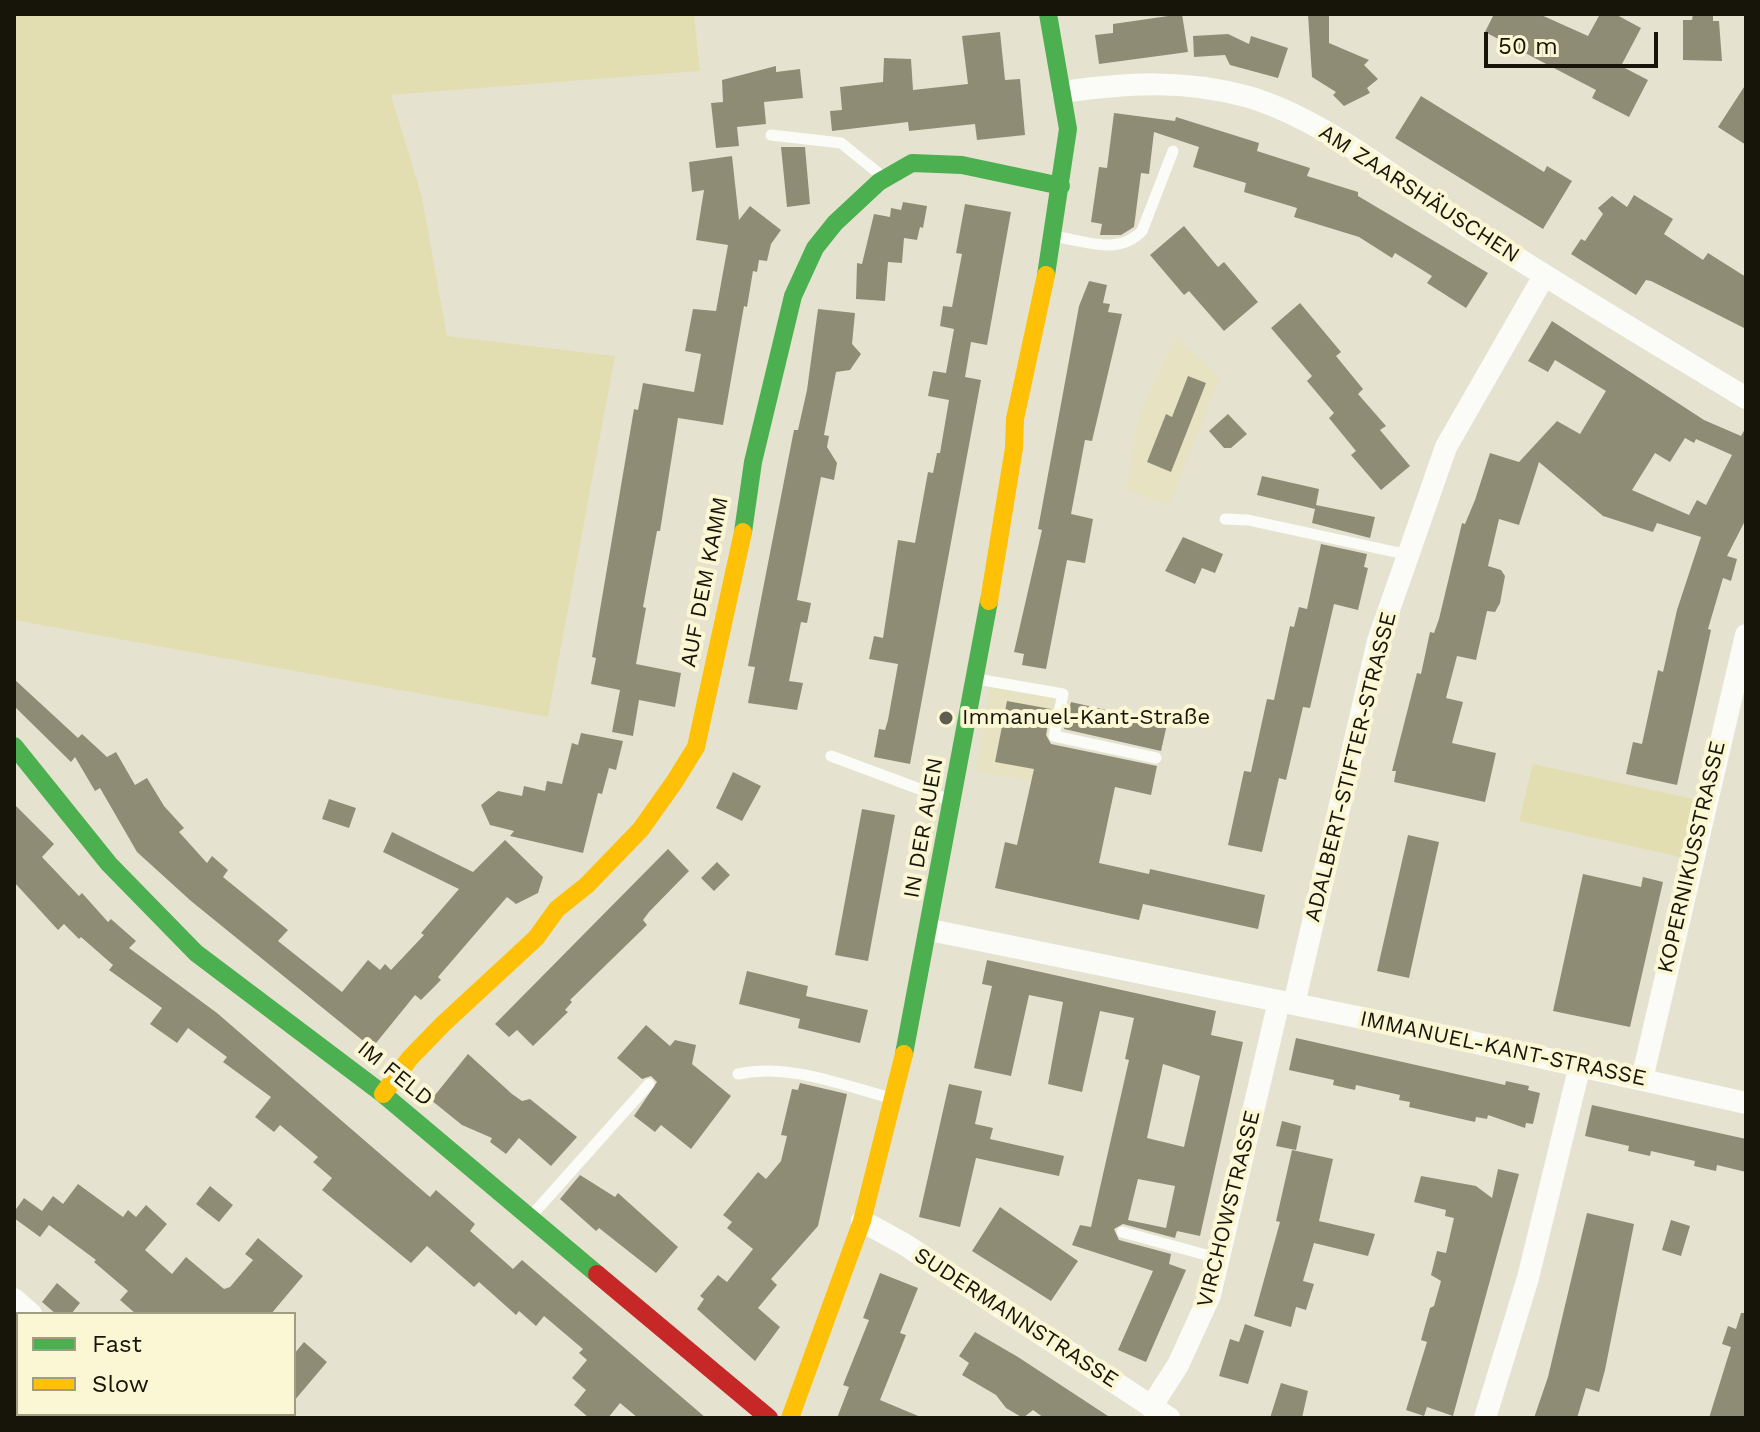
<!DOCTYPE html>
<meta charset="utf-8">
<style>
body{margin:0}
#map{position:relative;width:1760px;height:1432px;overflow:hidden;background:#e5e3d0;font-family:"Work Sans",sans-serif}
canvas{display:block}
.frame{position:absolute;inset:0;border:16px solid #171509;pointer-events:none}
.legend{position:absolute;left:16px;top:1312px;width:280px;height:104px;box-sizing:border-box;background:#fbf7d4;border:2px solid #a09d83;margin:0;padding:10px 14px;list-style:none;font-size:24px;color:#171509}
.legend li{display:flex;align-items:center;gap:16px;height:40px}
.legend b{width:40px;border:2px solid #a09d83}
.scale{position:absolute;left:1484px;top:32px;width:174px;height:36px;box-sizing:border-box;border:4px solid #171509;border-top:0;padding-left:10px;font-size:24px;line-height:28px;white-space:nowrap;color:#171509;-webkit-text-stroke:6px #fbf7d4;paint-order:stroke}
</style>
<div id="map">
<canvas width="1760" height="1432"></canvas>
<div class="frame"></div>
<ul class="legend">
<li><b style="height:10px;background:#4caf50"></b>Fast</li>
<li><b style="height:10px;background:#ffc107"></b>Slow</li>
</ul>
<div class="scale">50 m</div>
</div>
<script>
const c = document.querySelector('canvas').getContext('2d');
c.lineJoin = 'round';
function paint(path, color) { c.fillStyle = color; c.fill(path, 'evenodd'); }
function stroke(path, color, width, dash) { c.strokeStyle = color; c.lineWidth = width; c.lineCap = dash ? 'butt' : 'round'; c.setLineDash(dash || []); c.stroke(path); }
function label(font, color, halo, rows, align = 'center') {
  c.font = font + ' "Work Sans",sans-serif'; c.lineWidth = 8; c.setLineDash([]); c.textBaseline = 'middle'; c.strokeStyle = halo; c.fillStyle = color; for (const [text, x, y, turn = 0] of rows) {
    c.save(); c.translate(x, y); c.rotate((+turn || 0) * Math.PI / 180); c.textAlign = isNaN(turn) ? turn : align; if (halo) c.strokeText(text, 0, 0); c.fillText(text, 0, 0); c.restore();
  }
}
paint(new Path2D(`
 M1175,337L1220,377L1169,506L1126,489L1140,414Z
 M991,686L1054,698L1040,771L1032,781L976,771Z`), '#e6e2c2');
paint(new Path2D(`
 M14,14H694L700,71L391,95L422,197L447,336L615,356L548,717L14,620Z
 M1533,764L1698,800L1685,858L1519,821Z`), '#e3deb2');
paint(new Path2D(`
 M1182,14L1188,52L1099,64L1095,35L1113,33V24Z
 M1308,14H1329V43L1369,60L1364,65L1378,79L1367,88L1370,93L1344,106L1333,95L1336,92L1312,77Z
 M1494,14H1539L1588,36L1600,14H1615L1641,28L1621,66L1648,80L1629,117L1592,98L1596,90L1485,32Z
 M1693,14H1713V21H1719L1722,61L1683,60V20H1692Z
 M1000,32L1005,80L1020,79L1025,135L977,140L975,124L909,131L908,122L832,131L830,111L842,110L840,87L883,82L884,58L911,59L913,90L968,84L962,36Z
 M1228,34L1249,44L1251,36L1288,48L1278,78L1230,65L1225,55L1194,57L1193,36Z
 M776,66V72L800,69L803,98L764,102L766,124L737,127L739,146L716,148L711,103L723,102L722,80Z
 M1746,84V145L1718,127Z
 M1421,96L1544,172L1547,166L1572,181L1543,229L1395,138Z
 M1114,113L1175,121L1176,117L1259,143L1257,151L1310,168L1307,176L1358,192V196L1488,273L1466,308L1427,283L1432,276L1395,253L1392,258L1359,237L1294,217L1297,208L1244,192L1246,183L1193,167L1199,147L1154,132L1149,174L1141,173L1134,227L1121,235H1100L1102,224L1091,222L1099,167L1107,168Z
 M781,147H805L810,204L787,207Z
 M732,156L739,220L750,206L781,230L771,244L767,261L759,260L757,272L753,271L747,307L744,306L723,425L678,418L660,531H657L643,607L646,608L636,664L681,673L675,707L639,700L633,736L612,732L620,690L591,684L596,658L592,657L634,409L638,410L643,383L694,392L701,354L685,351L693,309L716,311L728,245L696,240L704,190L692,192L689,162Z
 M1634,195L1673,219L1664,234L1703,260L1708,253L1746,277V329L1651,281L1646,280L1636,295L1571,254L1581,239L1585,241L1603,214L1598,208L1612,196L1627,207Z
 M903,202L927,206L923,228L920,227L917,240L904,238L902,263L888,262L885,301L856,299L857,263L862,264L874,214L890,217L891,208L901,210Z
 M965,204L1011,212L987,345L971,342L965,377L981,380L910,764L874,757L879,729L885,730L888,720L898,664L869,659L874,636L883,638L898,540L915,543L928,472L933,473L937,453H940L949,400L928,396L933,371L946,373L954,329L940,326L943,306L952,307L962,254L956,253Z
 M1184,226L1218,267L1224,262L1258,302L1224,331L1189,291L1184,295L1150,255Z
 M1089,281L1107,285L1103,303L1110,304L1108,312L1122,314L1092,441L1085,440L1071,514L1093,519L1085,563L1067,560L1046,669L1022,665L1024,654L1014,652L1042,530L1038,529L1079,306Z
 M1300,303L1341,352L1336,356L1363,389L1358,394L1386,426L1380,430L1410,466L1381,490L1351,455L1356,451L1329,418L1334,413L1307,381L1312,376L1271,328Z
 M818,309L855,313L852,344L861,354L850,370L836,372L824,435L829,436L827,447L837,463L834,480L821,477L797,600L811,603L807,623L801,622L789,681L803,683L797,710L748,703L755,667L748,666L792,440L794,430H798L807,390Z
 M1552,321L1704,420L1741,436L1746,427V519L1727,556L1737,559L1731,581L1723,578L1708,629L1711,630L1677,785L1626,774L1633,742L1642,744L1658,670L1663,672L1677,610L1701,537L1657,523L1653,532L1603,516L1539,462L1519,525L1499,519L1488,566L1501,570L1505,576L1500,603L1495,612L1487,611L1476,660L1457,656L1446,698L1463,702L1452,743L1496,753L1485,802L1394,782L1396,771H1392L1417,673L1421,674L1430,632L1434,633L1439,619L1462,523L1465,524L1475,500L1490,453L1519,462L1557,421L1580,434L1606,391L1555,360L1548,372L1528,361ZM1685,438L1694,443L1696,439L1732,455L1706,505L1697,500L1689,515L1632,490L1655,453L1670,462Z
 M1188,376L1206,383L1171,472L1147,462L1166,414L1172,417Z
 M1228,414L1247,434L1231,448H1224L1209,431Z
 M1262,476L1319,489L1316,505L1375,517L1370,538L1312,523L1315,509L1257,495Z
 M1183,537L1223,554L1215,573L1202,568L1195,584L1165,571Z
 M1321,544L1367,554L1364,567L1368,568L1358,610L1334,604L1310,708L1303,707L1286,780L1279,778L1262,852L1228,845L1244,771L1251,772L1267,699L1274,700L1290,626L1294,627L1299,607L1307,609Z
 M14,679L78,738L82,734L107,757L116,752L135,785L147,778L164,806L184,828L179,832L207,863L212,856L228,870L223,877L288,930L278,941L342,992L368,960L380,970L385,964L391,970L424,935L421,933L459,889L383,852L392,832L473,872L505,840L543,877L538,893L516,904L507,897L438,977L441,980L421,1000L415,995L372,1048L191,901L137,852L100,788L95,791L75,757L71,762L14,706Z
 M1007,701L1051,709L1046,735L1051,744L1157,766L1151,795L1115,787L1099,863L1149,874L1150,869L1265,895L1258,929L1143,904L1139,920L995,888L1005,842L1017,845L1034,769L995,762Z
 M1071,702L1167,724L1161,751L1064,729Z
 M581,733L623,741L616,770L609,768L602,794L598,793L583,853L510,836L514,831L490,825L481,805L498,791L522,796L524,786L545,791L547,781L562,784L572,743L578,745Z
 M733,772L761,786L742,821L716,808Z
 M329,799L356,808L349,828L322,819Z
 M14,804L54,844L42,857L79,896L82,893L108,922L111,919L136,941L129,948L217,1013L430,1197L436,1190L475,1224L470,1231L513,1269L522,1260L706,1418H638L620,1403L608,1418H589L574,1405L586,1390L572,1378L587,1360L579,1353L583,1349L544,1316L536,1326L519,1311L516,1315L479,1282L474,1287L427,1246L411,1263L322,1190L332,1178L313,1162L318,1157L280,1125L274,1132L255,1117L271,1097L223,1062L227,1057L188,1028L177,1043L150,1024L162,1008L109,970L113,965L81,937L79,939L64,924L58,930L14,882Z
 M862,809L895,815L868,961L835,955Z
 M1408,835L1439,842L1409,978L1377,971Z
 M668,849L689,871L649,912L643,920L647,925L570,1000L572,1002L565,1010L568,1012L533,1046L517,1030L509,1037L495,1024Z
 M717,862L730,875L714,891L701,878Z
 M1583,874L1641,887L1643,877L1663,882L1630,1027L1553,1011Z
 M987,960L1216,1011L1211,1035L1243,1042L1200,1236L1177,1231L1175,1238L1123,1224L1114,1229L1119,1240L1171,1254L1169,1264L1186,1270L1146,1362L1118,1350L1153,1271L1072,1245L1080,1225L1091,1227L1129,1060L1125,1059L1134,1018L1100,1011L1082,1092L1048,1084L1063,1002L1029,995L1011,1076L974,1068L992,986L982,984ZM1163,1064L1200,1076L1184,1147L1147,1138ZM1138,1179L1175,1186L1166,1228L1128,1220Z
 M747,971L808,986L806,996L868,1010L860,1043L798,1028L800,1019L739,1004Z
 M646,1025L670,1046L675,1040L696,1045L692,1064L731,1096L691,1149L661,1125L655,1132L634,1116L657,1082L651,1076L642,1079L617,1058Z
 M1296,1038L1505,1085L1506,1081L1529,1086L1528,1090L1540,1093L1533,1124L1526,1123L1525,1128L1488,1115L1487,1119L1476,1117L1475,1122L1409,1107L1410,1102L1399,1100L1400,1095L1356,1085L1355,1090L1333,1085L1334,1080L1289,1070Z
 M468,1054L512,1094L522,1101L530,1099L577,1137L551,1166L519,1138L506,1154L490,1142L492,1138L462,1125L431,1100Z
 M800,1083L847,1094L818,1226L771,1279L777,1285L758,1308L780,1327L755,1361L697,1309L704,1299L700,1296L718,1275L727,1282L753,1249L727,1228L732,1222L723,1215L758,1172L766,1179L781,1161L787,1136L781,1135L786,1114L792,1089L798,1090Z
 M949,1084L982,1091L975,1124L993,1128L990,1139L1064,1156L1059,1176L976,1158L960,1227L919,1217Z
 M1592,1105L1746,1139V1172L1717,1165L1716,1171L1694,1166L1695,1161L1651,1151L1650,1156L1628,1151L1629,1146L1585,1136Z
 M1282,1121L1301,1126L1296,1150L1276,1146Z
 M1292,1150L1333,1159L1319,1221L1375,1234L1368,1256L1314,1243L1303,1281L1314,1284L1306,1310L1296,1307L1291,1327L1254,1316L1280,1222L1276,1221Z
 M1498,1169L1519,1174L1453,1416L1427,1407L1424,1416L1406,1410L1427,1342L1421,1340L1430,1308L1434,1306L1441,1281L1431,1275L1437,1251L1446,1253L1454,1218L1445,1216L1446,1210L1414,1202L1421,1176L1476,1186L1492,1198Z
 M580,1175L615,1197L618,1193L678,1247L656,1273L599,1228L596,1231L560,1199Z
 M78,1184L123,1217L128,1210L136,1217L146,1205L167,1224L145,1250L172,1274L186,1257L224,1289L230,1287L253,1260L245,1254L258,1238L303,1276L271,1314H136L120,1300L128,1291L94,1262L96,1260L49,1225L40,1237L14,1218V1212L24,1198L42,1211L53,1196L63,1204Z
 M210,1186L233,1205L219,1222L196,1204Z
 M1000,1207L1078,1261L1051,1301L972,1251Z
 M1587,1213L1634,1224L1605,1370L1599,1392L1586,1388L1577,1418H1534L1548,1377Z
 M1671,1220L1690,1226L1681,1256L1662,1250Z
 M880,1273L918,1288L900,1333L906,1335L880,1400L923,1418H837L849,1387L843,1385L869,1320L863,1318Z
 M57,1283L80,1303L71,1314H56L42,1302Z
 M1741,1313H1746V1418H1709L1731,1347L1722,1344L1728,1326L1736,1329Z
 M1245,1324L1264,1331L1248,1384L1219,1376L1230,1339L1239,1342Z
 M975,1332L1018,1357L1111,1418H1044L1033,1410L1023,1418L1006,1408L996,1395L962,1375L969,1363L959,1356Z
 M304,1342L327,1362L294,1401V1354Z
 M1281,1383L1308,1391L1302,1418H1270Z`), '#8f8c76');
stroke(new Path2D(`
 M771,135L841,143L882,176
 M1058,237C1089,242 1119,255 1142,231L1173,151
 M1225,519L1248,520L1409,555
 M977,679L1063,694L1054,736L1156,758
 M831,756L949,800
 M738,1074C790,1063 841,1085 891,1098
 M533,1214L649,1084
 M1122,1232L1221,1259`), '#fbfbf8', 11);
stroke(new Path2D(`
 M1063,92C1128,83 1184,79 1249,97C1325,120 1400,182 1467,226C1559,286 1652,341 1746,398
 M930,930L1377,1021L1746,1103
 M1294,1004L1378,641L1446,447L1544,276
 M1642,1079L1746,635
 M862,1221L904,1244L1169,1418
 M14,1299L31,1314
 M1151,1407L1178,1365L1210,1295L1279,1001
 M147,1414L152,1418
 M1485,1418L1528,1278L1580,1065`), '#fbfbf8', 22);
stroke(new Path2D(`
 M1046,275L1068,129L1048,14
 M743,532L753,462L793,296L815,248L835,223L879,182L912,163L962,165L1061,186
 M14,746L109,864L196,953L383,1094L597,1274
 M904,1054L989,601`), '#4caf50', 18);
stroke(new Path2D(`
 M989,601L1014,448L1015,419L1046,275
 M383,1094L410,1058L443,1024L536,938L557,909L587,885L641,829L675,781L696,747L743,532
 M790,1418L862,1221L904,1054`), '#ffc107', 18);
stroke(new Path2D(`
 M597,1274L769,1418`), '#c62828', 18);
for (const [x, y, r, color] of [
 [946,718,8,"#5f5d4f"]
]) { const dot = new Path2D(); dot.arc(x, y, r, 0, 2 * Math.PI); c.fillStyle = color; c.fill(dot); stroke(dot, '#fbf7d4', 3); }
label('22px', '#171509', '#fbf7d4', [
 ["AM ZAARSHÄUSCHEN",1419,194,33],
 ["AUF DEM KAMM",705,582,-79],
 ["ADALBERT-STIFTER-STRASSE",1351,767,-76],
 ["IN DER AUEN",924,828,-80],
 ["KOPERNIKUSSTRASSE",1692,857,-77],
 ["IMMANUEL-KANT-STRASSE",1503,1049,12],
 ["IM FELD",395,1074,39],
 ["VIRCHOWSTRASSE",1229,1209,-76],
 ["SUDERMANNSTRASSE",1016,1318,33]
]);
label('22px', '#171509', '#fbf7d4', [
 ["Immanuel-Kant-Straße",962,718]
], 'left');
</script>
